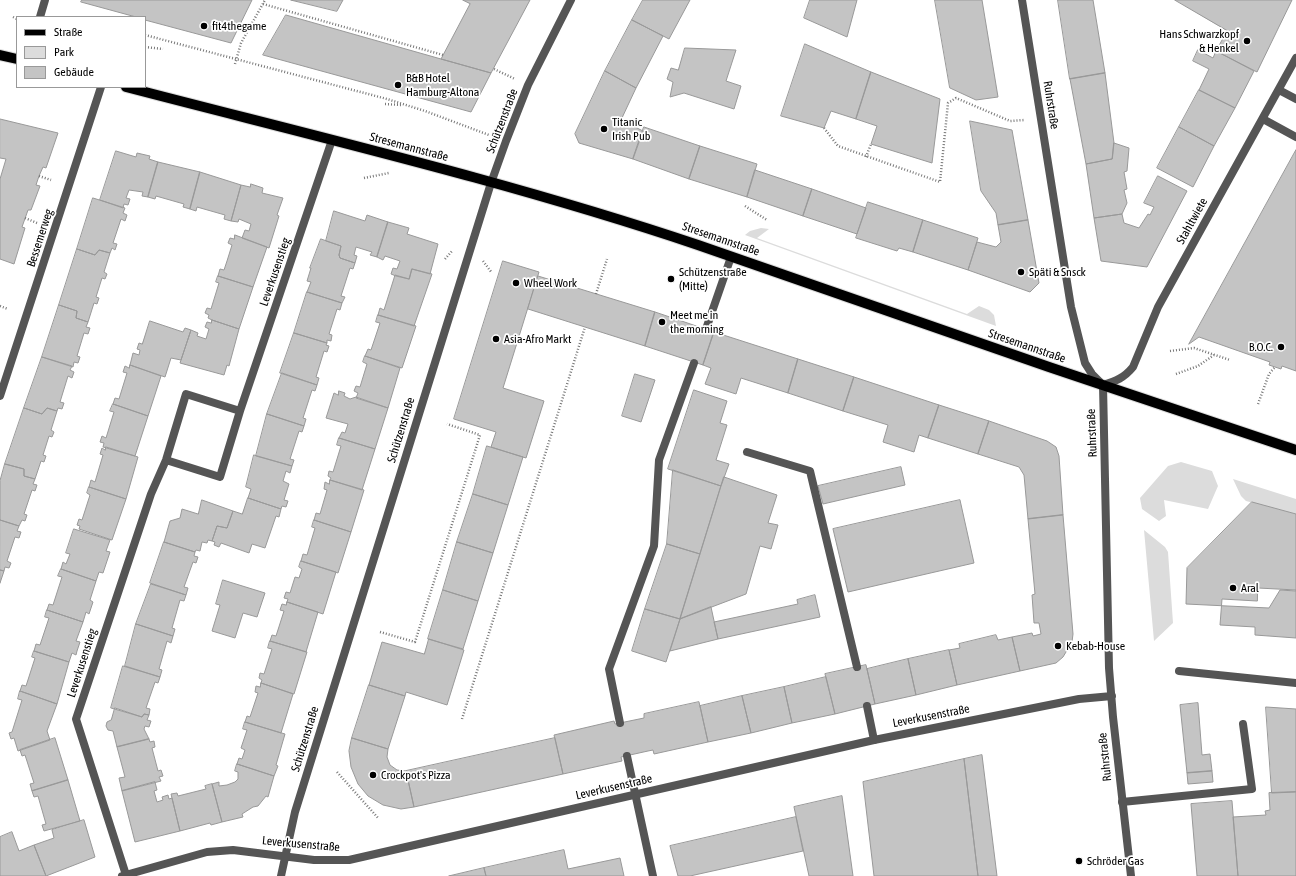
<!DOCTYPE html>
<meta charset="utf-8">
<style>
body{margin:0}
#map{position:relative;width:1296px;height:876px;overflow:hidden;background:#fff;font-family:"Asap Condensed",sans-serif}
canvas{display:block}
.legend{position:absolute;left:16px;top:16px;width:130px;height:72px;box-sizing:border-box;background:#fff;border:1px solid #999;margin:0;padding:5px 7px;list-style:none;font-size:12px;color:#000}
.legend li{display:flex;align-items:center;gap:8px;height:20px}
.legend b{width:20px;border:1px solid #999}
</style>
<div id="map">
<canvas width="1296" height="876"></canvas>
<ul class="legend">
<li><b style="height:5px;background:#000"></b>Straße</li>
<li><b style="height:11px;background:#dcdcdc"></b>Park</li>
<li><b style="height:11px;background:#c4c4c4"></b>Gebäude</li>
</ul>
</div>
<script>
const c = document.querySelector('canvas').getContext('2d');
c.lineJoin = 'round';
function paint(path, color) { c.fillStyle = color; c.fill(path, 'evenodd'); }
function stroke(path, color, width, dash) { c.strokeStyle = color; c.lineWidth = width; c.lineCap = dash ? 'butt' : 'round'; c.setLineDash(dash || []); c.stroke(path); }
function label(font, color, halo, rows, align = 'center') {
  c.font = font + ' "Asap Condensed",sans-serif'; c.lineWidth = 3.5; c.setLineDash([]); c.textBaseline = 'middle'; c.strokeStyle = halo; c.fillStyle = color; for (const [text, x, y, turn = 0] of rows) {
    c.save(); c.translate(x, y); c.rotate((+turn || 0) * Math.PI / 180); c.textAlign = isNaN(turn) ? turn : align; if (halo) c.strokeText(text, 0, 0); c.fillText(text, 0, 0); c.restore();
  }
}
paint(new Path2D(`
 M761,228L769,229L757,238L967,314L979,306L989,310L994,315L996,326L745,235L750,231Z
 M1181,462L1212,471L1218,486L1208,509L1164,500L1166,516L1159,521L1142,509L1140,498L1168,466Z
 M1233,479L1296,499V514L1246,501L1241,496Z
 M1144,530L1165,547L1168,552L1173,623L1154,641Z`), '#dcdcdc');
const building = new Path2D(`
 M82,0H252L231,43L145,20V17H136L81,2Z
 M291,0H343L337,11Z
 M463,0H530L491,73L441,59L470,4Z
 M643,0H690L669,39L632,20Z
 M810,0H857L847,37L804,18Z
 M935,0H982L998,97L976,100L950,88Z
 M1058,0H1093L1105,73L1070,79Z
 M1175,0H1292L1257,72L1216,51L1227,31Z
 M286,15L441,59L491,73L471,112L263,55Z
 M632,20L663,36L636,88L605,71Z
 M805,44L871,72L856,119L831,111L824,128L781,116Z
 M685,48L736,50L726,81L741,86L734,109L684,93L670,97L673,82L667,79L671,68L678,70Z
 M1198,50L1213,58L1216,51L1254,71L1235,108L1199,90L1209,69L1193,61Z
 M605,71L636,88L621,120L643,131L633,159L579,143L575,134Z
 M871,72L940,99L932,163L871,144L877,126L856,119Z
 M1105,73L1114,143L1112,159L1086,164L1070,79Z
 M1199,90L1235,108L1214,146L1179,127Z
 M0,119L58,133L46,168L43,167L39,176L36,185L40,186L31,210H28L22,227L25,228L14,264L0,259V179L6,159L0,158Z
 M970,121L1012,130L1028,220L998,225L996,213L981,191Z
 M644,127L700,146L689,179L633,159Z
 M1179,127L1214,146L1193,187L1157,168Z
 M1114,143L1129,148L1127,171L1124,172L1127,189L1124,190L1127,203L1122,214L1094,218L1086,164L1112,159Z
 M700,146L757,164L747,197L689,179Z
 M1296,150V371L1282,366L1281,369L1269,365L1270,362L1199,337L1189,344Z
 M116,151L136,157L137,153L150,156L149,159L158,162L148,197L142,196L143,192L129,190L126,198L130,199L128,205L124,204L123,208L100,200Z
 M158,162L200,172L190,209L183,207L184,204L156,196L155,199L148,197Z
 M755,170L812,189L803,216L747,197Z
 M200,172L241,185L231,221L224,219L225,215L197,207L196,211L190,209Z
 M1158,176L1187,191L1147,267L1101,261L1094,218L1122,214L1124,223L1139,228L1148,214L1150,215L1154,207L1144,203Z
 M251,184L263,188L262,193L283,198L277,215L279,216L269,248L242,238L245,230L249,231L251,224L239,219L238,222L231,221L241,185L250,187Z
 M812,189L866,208L857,234L803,216Z
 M93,198L125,208L123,213L127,215L125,221L121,219L113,243L117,244L115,250L112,248L110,253L99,250L95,255L77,249Z
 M868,202L923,220L913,252L899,248L897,251L856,238Z
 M334,211L365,221L367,215L388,222L377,257L370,255L372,252L356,247L354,255L357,256L355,263L340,258L339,255L341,246L326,241Z
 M923,220L978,238L968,270L913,252Z
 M1028,220L1039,283L1030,292L968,270L977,242L996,247L1001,242L998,225Z
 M388,222L409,228L407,234L438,244L430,274L412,269L409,279L396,276L391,274L393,268L397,269L400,261L385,256L383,260L377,257Z
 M235,235L267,247L253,287L218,276L220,269L224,270L227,261L232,245L228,243L230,238L234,239Z
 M321,239L341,246L339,255L340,258L355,263L353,269L350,268L341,296L345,297L342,303L307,292L311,282L307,281L311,268H310Z
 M77,249L95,255L99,250L110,253L104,272L107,274L105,279L102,278L96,297L99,298L97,304L94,303L88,322L76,318L77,311L59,305Z
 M503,261L539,272L503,388L544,401L526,458L491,447L496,432L454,419Z
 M412,269L432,274L414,326L378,315L380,308L384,310L395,275L409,279Z
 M218,276L253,287L239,329L212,320L208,318L209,315L205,313L207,308L211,309L219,283L216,282Z
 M538,276L655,312L645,346L528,309Z
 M307,292L342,303L340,310L337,309L329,334L332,335L331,341L327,340V343L294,333Z
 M59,305L77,311L76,318L88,322L86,327L90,328L88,334L84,333L77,356L80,357L78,363L74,362L73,367L42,357Z
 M655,312L714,332L703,365L645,346Z
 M378,315L416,326L402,368L365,356L368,349L371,350L380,323L376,322Z
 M212,320L239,329L229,366L227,365L224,375L180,363L191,330L198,333L197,336L206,339L209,329L205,327L207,322L211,323Z
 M150,321L183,332L185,328L191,330L181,360L171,358L165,377L130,365L133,353L139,355L140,350L137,349L139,343L142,344Z
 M714,332L798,359L788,393L741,378L736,394L705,384L711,368L703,365Z
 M294,333L327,343L326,345L329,346L327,352L324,351L316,377L319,378L317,385L280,373Z
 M365,356L400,368L388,408L356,398L358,393L354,391L356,386L360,387L367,364L363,362Z
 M42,357L72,366L70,370L74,372L72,378L68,376L60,402L64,403L62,409L58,408L57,411L47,408L42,414L24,408Z
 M798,359L854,377L843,411L788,393Z
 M130,365L161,376L148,416L113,404L115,398L119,399L127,373L123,372L125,366L129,368Z
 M282,373L317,385L315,391L312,390L303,418L306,419L304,426L267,414Z
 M635,374L655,380L641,422L622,416Z
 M854,377L939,405L928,438L919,435L914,452L883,442L888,425L843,411Z
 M694,390L727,401L720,423L727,425L716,460L729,464L721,486L668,469Z
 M339,391L345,393L344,396L350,399L356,397L388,408L375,449L339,438L342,432L345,433L348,424L326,418L334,393L338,395Z
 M113,404L148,416L135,456L103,447L104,443L100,442L102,436L106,438L114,412L110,411Z
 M939,405L989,421L978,454L928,438Z
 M24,408L42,414L47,408L57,411L51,430L54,432L52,437L49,436L43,455L46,456L44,462L41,461L35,479L24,476V469L5,464Z
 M267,414L304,426L302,432L299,431L290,459L294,460L292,466L256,456Z
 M989,421L1047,441L1056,447L1059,456L1063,515L1028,519L1024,475L1019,467L978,454Z
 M339,438L375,449L362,490L330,480L331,478L328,476L329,471L333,472L341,446L337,445Z
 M487,446L523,457L508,505L473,494Z
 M106,447L138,457L126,499L89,487L91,480L95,482L103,455L100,454L102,448L105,450Z
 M254,455L292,466L290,473L286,471L283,481L289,484L284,500L288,501L286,507L282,506L281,509L248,498L251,489L246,487Z
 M5,464L24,469V476L35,479L33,484L37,485L35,491L32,490L24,514L27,515L25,521L22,520L19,526L0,520V481Z
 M901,467L905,485L823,504L818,486Z
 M673,470L721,486L700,554L667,544Z
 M724,477L777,495L768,523L778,525L771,549L760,546L746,594L680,619Z
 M330,480L364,490L351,532L314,520L316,513L320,514L327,490L324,489L325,482L329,484Z
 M89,487L126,499L112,540L79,529L80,526L77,525L79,519L82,520L90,495L87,493Z
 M473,494L508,505L493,553L457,542Z
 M248,498L281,509L279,517L276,516L265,548L252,544L249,553L221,543L219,547L214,545L215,542L212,541L217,526L227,528L233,511L242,514Z
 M202,500L233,511L227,528L217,526L212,541L208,540L207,543L202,542L200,551L196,550L195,552L164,542L170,521L180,518L182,509L198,514Z
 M960,500L974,563L848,592L833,529Z
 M1252,502L1296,514V591L1280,590L1269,608L1186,604L1187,568Z
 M1063,515L1073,634L1072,642L1063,657L1056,663L1020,671L1012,637L1032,633L1033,636L1041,634L1039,623H1034L1032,595L1035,594L1028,519Z
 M0,520L19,526L17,531L21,532L19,538L15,537L7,561L11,563L9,568L5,567L4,571L0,570Z
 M314,520L351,532L338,573L301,561L303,554L307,555L315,528L312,527Z
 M74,529L110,540L106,551L110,552L103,573L99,572L96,581L61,569L63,562L66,564L70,554L66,553Z
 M164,542L195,552L194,556L198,557L196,563L193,562L184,587L188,588L186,595L150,583Z
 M457,542L493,553L478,601L443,590Z
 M667,544L700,554L680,619L645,609Z
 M301,561L336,572L323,614L287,602L288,599L284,598L286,592L290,593L295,577L299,578L302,569L299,567Z
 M61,569L96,581L90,600L93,602L89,614L86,612L83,622L47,610L49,604L53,605L62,577L58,576Z
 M0,570L4,571L0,583Z
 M223,580L265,593L257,617L243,613L235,638L212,631L220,605L216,604Z
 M151,584L186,595L184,601L180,600L172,628L175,629L173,636L136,624Z
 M1258,588L1296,590V638L1255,635V627L1220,625L1222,599L1257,601Z
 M443,590L478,601L463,649L428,639Z
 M815,595L820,617L718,639L714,622L798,604L797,600Z
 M287,602L318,612L306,652L270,641L272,635L276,636L284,611L280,610L282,604L286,605Z
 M711,607L718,639L670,651L680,619Z
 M645,609L680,619L666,662L632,651Z
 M47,610L83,622L76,641L80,642L77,651L76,655L72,653L69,662L34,651L36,644L40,645L49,618L45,617Z
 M136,624L173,636L171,643L167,641L159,669L162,670L160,677L125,666Z
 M996,635L998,640L1012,637L1020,671L957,685L949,650L960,648L959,644Z
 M429,639L464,650L447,705L406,692L405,696L369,685L382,642L424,654Z
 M270,641L307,652L294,694L261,683L262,680L259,678L260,673L264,674L272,649L268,648Z
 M949,650L957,685L916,695L908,659Z
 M34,651L69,662L57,704L20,691L22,685L26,686L35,658L32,657Z
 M908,659L916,695L875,704L867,669Z
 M866,665L875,704L835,714L825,674Z
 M123,666L160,677L158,683L155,682L146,708L150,709L149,715L144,714L142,717L111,708Z
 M826,677L835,714L792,723L784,687Z
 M261,683L293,694L281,733L245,722L247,716L250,717L258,693L255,692L256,686L260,687Z
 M369,685L405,696L388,749L352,738Z
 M784,687L792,723L751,733L742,696Z
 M20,691L57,704L47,731L50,740L18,751L14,738L11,739L9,733L12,732L22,700L18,699Z
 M742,696L751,733L708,742L700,706Z
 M699,702L708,742L654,754L653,750L648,751L621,757L622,761L563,774L554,735L614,721L615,724L644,718V714Z
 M1198,703L1202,755L1210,754L1212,771L1187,773L1180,705Z
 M1266,707L1296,709V792L1272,793Z
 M115,708L142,717L144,714L149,715L147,720L151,721L149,727L145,726L144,729L149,739L117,747L113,731L108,730L106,726L107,722L111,720Z
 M245,722L285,734L276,765L278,766L274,776L237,764L239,758L242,759L245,750L241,748L247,730L243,729Z
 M55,738L68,780L32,791L30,784L34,783L25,755L22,756L20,750Z
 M352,738L388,749L387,757L390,765L397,770L406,771L414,807L401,809L383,805L368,796L358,784L351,767L349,751Z
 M555,738L563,774L414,807L406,771Z
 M149,739L150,742L154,741L155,747L152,748L158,771L161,770L163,776L159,777L161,781L122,791L119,778L125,777L117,747Z
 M982,755L997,876H978L964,759Z
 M964,759L978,876H874L863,782Z
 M237,764L274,776L268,797L266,796L258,806L253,807L242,814L243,817L222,822L212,784L219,782V786L227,785L235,782L238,779V772L235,771Z
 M1212,771L1213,782L1188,784L1187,773Z
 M68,780L80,821L44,831L42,825L46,824L38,796L34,797L32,791Z
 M155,782L157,790L154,791L157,802L163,800L162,797L168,795L169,799L172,798L180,831L135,842L122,791Z
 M212,784L222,822L211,825L210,823L180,831L171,794L177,793L178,796L206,789L205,786Z
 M1296,792V876H1238L1233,817L1266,815L1265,811L1270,810L1269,793Z
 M842,796L853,876H809L794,807Z
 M1232,801L1238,876H1197L1191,804Z
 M796,817L803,851L690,876H678L670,846Z
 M84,820L95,857L46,876L34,845L54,838L52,830Z
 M12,832L19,851L34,845L46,876H0V837Z
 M564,850L568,869L620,858L624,876H486L484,868Z
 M484,868L486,876H449Z`);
paint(building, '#c4c4c4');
stroke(building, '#999', 1);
const primary = new Path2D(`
 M0,55L17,59
 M126,87C318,137 511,182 698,245L1049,367L1296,450`);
stroke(primary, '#dbdbdb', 12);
stroke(new Path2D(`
 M263,4L443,55
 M13,17L17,19
 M145,35L387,99L425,111L489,135
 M145,47L163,49
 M235,64L241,43L265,0
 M494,69L515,79
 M385,104L401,105
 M824,128L838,146L940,182L948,103L956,98L1010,121L1025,120
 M866,157L871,144
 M39,176L51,180
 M364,178L389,173
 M745,206L767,220
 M25,218L37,223
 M445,259L453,250
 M483,261L492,273
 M596,294L607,259
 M0,306L8,309
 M1170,351L1194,348L1230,360
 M1176,374L1198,366L1214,355
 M1258,404L1269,374L1275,367
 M380,632L415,642L480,435L447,424
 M462,719L585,327
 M337,772L379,819`), '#777', 2.5, [1, 2]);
stroke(new Path2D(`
 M1279,90L1296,99
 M1263,119L1296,137
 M706,329L731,257
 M747,452L810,471L857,667
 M1179,671L1296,683
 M867,706L874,740
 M620,723L609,669L654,546L659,460L694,363
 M627,756L653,876
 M1122,802L1252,789L1243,724`), '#555', 8);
stroke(new Path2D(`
 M1022,0L1071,307L1085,363L1092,374L1103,385L1109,668L1113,717L1131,876
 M40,17L45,0
 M1103,385C1116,381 1124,378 1133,367L1158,307L1296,58
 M0,396L101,87
 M166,460L220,477L240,411L332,140
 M126,875L76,719L151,494L166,460L186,394L240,411
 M122,876L207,852L233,850L314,860H349L874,740L1079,699L1112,696
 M281,876L295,812L491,183L506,141L528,85L571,0`), '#555', 8);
stroke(primary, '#000', 10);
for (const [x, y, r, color] of [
 [204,26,4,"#000"],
 [1247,41,4,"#000"],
 [398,85,4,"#000"],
 [604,129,4,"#000"],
 [1021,272,4,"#000"],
 [671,279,4,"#000"],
 [516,283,4,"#000"],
 [662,322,4,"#000"],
 [496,339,4,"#000"],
 [1281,347,4,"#000"],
 [1233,588,4,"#000"],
 [1058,646,4,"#000"],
 [373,775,4,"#000"],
 [1079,861,4,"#000"]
]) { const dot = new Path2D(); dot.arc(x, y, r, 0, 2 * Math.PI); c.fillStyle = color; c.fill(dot); stroke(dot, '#fff', 1.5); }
label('12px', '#000', '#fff', [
 ["fit4thegame",212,26],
 ["Hans Schwarzkopf",1239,34,"right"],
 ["& Henkel",1239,48,"right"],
 ["B&B Hotel",406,78],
 ["Hamburg-Altona",406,92],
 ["Titanic",612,122],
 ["Irish Pub",612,136],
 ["Schützenstraße",679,272],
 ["(Mitte)",679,286],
 ["Späti & Snsck",1029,272],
 ["Wheel Work",524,283],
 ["Meet me in",670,315],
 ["the morning",670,329],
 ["Asia-Afro Markt",504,339],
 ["B.O.C.",1273,347,"right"],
 ["Aral",1241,588],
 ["Kebab-House",1066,646],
 ["Crockpot's Pizza",381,775],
 ["Schröder Gas",1087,861]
], 'left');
label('12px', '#000', '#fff', [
 ["Ruhrstraße",1051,105,81],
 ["Schützenstraße",502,121,-69],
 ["Stresemannstraße",409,147,15],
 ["Stahltwiete",1192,221,-61],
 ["Bessemerweg",40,238,-72],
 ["Stresemannstraße",721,239,19],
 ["Leverkusenstieg",275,272,-71],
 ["Stresemannstraße",1027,346,19],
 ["Schützenstraße",401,430,-73],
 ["Ruhrstraße",1092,433,-92],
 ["Leverkusenstieg",82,663,-72],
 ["Leverkusenstraße",931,716,-11],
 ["Schützenstraße",305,739,-73],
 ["Ruhrstraße",1105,757,-96],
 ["Leverkusenstraße",614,787,-13],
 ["Leverkusenstraße",301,844,5]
]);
</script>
